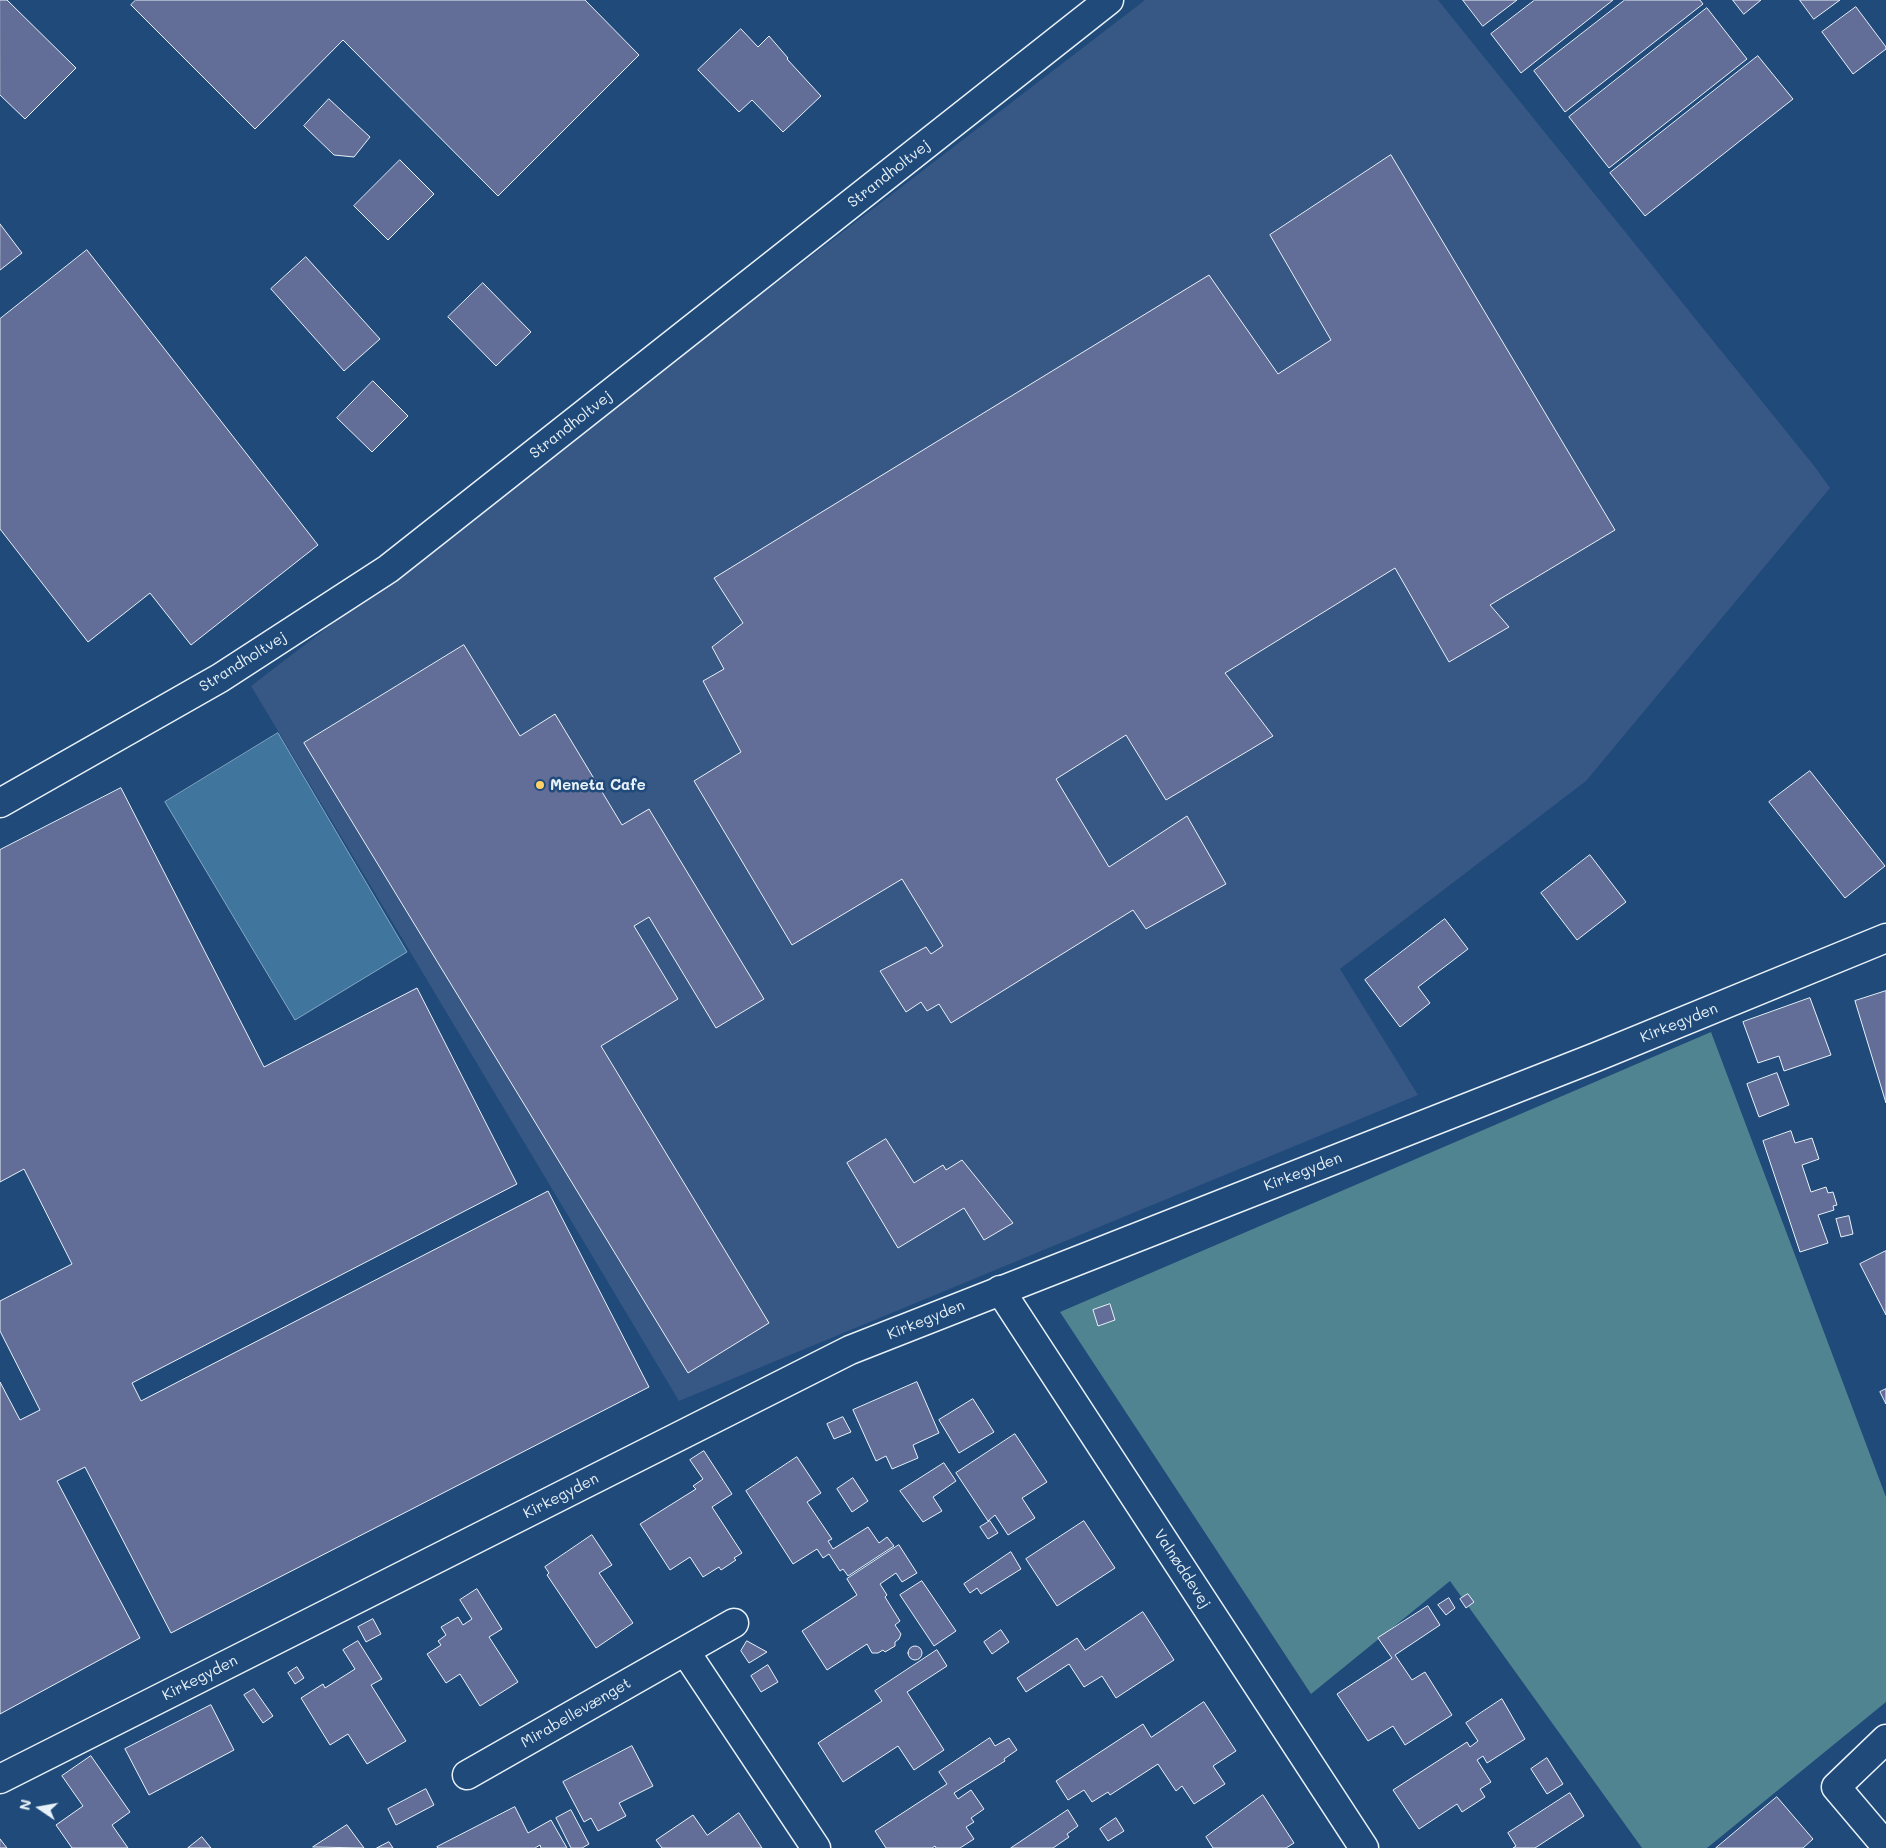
<!DOCTYPE html>
<meta charset="utf-8">
<style>
body{margin:0}
#map{position:relative;width:1886px;height:1848px;overflow:hidden;background:#1f4a7a;font-family:Mali,sans-serif}
canvas{display:block}
.north{position:absolute;left:15px;top:1783px;width:50px;height:50px;-webkit-text-stroke:4px #1f4a7a;paint-order:stroke;rotate:282deg;font-size:14px;font-weight:700;line-height:20px;text-align:center;color:#e8f1f8}
.north::after{content:'';display:block;margin:auto;width:18px;height:22px;background:#e8f1f8;clip-path:polygon(50% 0,100% 100%,50% 72%,0 100%)}
</style>
<div id="map">
<canvas width="1886" height="1848"></canvas>
<div class="north">N</div>
</div>
<script>
const c = document.querySelector('canvas').getContext('2d');
c.lineJoin = 'round';
function paint(path, color) { c.fillStyle = color; c.fill(path, 'evenodd'); }
function stroke(path, color, width, dash) { c.strokeStyle = color; c.lineWidth = width; c.lineCap = dash ? 'butt' : 'round'; c.setLineDash(dash || []); c.stroke(path); }
function label(font, color, halo, rows, align = 'center') {
  c.font = font + ' Mali,sans-serif'; c.lineWidth = 5; c.setLineDash([]); c.textBaseline = 'middle'; c.strokeStyle = halo; c.fillStyle = color; for (const [text, x, y, turn = 0] of rows) {
    c.save(); c.translate(x, y); c.rotate((+turn || 0) * Math.PI / 180); c.textAlign = isNaN(turn) ? turn : align; if (halo) c.strokeText(text, 0, 0); c.fillText(text, 0, 0); c.restore();
  }
}
paint(new Path2D(`
 M1145,0H1438L1815,467L1830,488L1586,781L1340,969L1418,1095L679,1401L251,686Z`), '#375785');
paint(new Path2D(`
 M1711,1032L1886,1497V1702L1707,1848H1642L1450,1581L1311,1694L1060,1312Z`), '#508490');
const water = new Path2D(`
 M278,733L407,952L295,1020L165,802Z`);
paint(water, '#40769d');
stroke(water, '#83a7c1', 1);
const building = new Path2D(`
 M0,0H7L76,68L25,119L0,95Z
 M136,0H585L639,55L498,196L343,40L255,129L131,5Z
 M1463,0H1517L1483,26Z
 M1535,0H1613L1521,73L1491,34Z
 M1625,0H1700L1703,4L1565,112L1534,71Z
 M1733,0H1761L1744,14Z
 M1800,0H1840L1814,19Z
 M1856,7L1886,47V49L1853,74L1822,32Z
 M1707,8L1747,59L1609,168L1569,117Z
 M741,29L758,47L769,36L788,58L787,59L821,96L783,132L752,100L739,112L698,70Z
 M1758,56L1793,99L1645,216L1610,173Z
 M329,99L370,137L354,157L334,155L304,126Z
 M1391,155L1615,530L1490,605L1509,627L1449,662L1395,568L1225,673L1273,736L1166,800L1126,735L1056,779L1109,867L1187,816L1226,884L1146,929L1133,910L951,1023L939,1004L927,1011L921,1002L906,1012L880,971L926,947L931,954L943,946L902,879L792,945L694,781L741,752L703,681L724,669L712,647L743,623L714,578L1209,275L1278,374L1331,340L1270,235Z
 M400,160L434,194L388,240L354,206Z
 M0,224L22,253L0,270Z
 M87,250L318,545L191,645L150,593L88,642L0,529V319Z
 M306,257L380,339L344,371L271,289Z
 M483,283L531,332L496,366L448,317Z
 M373,381L408,416L372,452L337,418Z
 M464,645L520,736L555,714L622,825L649,809L764,999L716,1028L649,917L634,926L678,999L601,1046L769,1323L688,1373L304,743Z
 M1810,771L1885,866L1845,898L1769,802Z
 M121,788L264,1067L417,988L517,1184L132,1383L141,1401L548,1191L649,1387L171,1633L85,1467L57,1481L140,1638L0,1714V1382L20,1420L40,1410L0,1331V1301L72,1264L24,1169L0,1182V850Z
 M1590,855L1626,902L1577,940L1541,893Z
 M1445,919L1468,949L1418,987L1430,1003L1400,1027L1365,980Z
 M1886,991V1103L1855,1001Z
 M1810,998L1831,1055L1784,1071L1779,1056L1758,1063L1743,1022Z
 M1777,1073L1789,1105L1759,1117L1747,1084Z
 M1791,1131L1795,1143L1812,1138L1819,1159L1802,1165L1811,1192L1826,1187L1828,1193L1833,1192L1837,1205L1833,1206L1834,1210L1818,1215L1828,1243L1800,1252L1763,1141Z
 M886,1139L914,1183L943,1165L946,1170L962,1160L1013,1223L984,1240L964,1208L898,1248L847,1163Z
 M1849,1216L1853,1234L1841,1237L1836,1219Z
 M1886,1251V1315L1860,1264Z
 M1110,1304L1115,1320L1098,1326L1093,1310Z
 M917,1382L939,1433L913,1445L918,1458L892,1469L886,1456L876,1461L853,1410Z
 M1886,1389V1404L1880,1392Z
 M973,1399L994,1432L959,1453L939,1420Z
 M843,1417L851,1432L834,1439L827,1424Z
 M1015,1434L1047,1482L1022,1498L1035,1518L1008,1535L995,1515L988,1521L956,1473Z
 M704,1451L732,1494L712,1507L742,1553L734,1558L736,1560L721,1570L719,1567L703,1577L690,1557L670,1570L640,1524L696,1489L693,1486L703,1479L690,1460Z
 M797,1457L821,1493L807,1502L832,1539L828,1541L833,1549L868,1527L879,1543L887,1537L894,1546L848,1576L843,1569L840,1571L829,1554L823,1558L817,1549L793,1564L746,1491Z
 M944,1463L956,1481L933,1497L942,1511L923,1522L900,1491Z
 M853,1478L868,1501L852,1512L837,1489Z
 M990,1521L998,1533L988,1539L980,1527Z
 M1084,1521L1115,1568L1057,1606L1026,1559Z
 M592,1535L612,1565L599,1573L633,1623L596,1648L547,1575L549,1573L545,1567Z
 M899,1545L917,1573L902,1582L896,1573L880,1584L887,1595L885,1597L900,1621L895,1625L901,1634L899,1639L895,1642V1646L885,1652L883,1650L878,1653H872L867,1644L827,1670L802,1631L857,1595L847,1579Z
 M1011,1552L1021,1569L981,1594L977,1588L970,1593L964,1584Z
 M922,1581L956,1631L934,1646L900,1595Z
 M477,1589L502,1629L489,1637L518,1682L480,1706L460,1674L446,1683L427,1654L441,1645L438,1641L446,1635L441,1627L458,1617L463,1625L472,1619L460,1600Z
 M1468,1594L1474,1602L1466,1608L1460,1599Z
 M1449,1598L1455,1608L1446,1615L1438,1605Z
 M1428,1606L1440,1625L1395,1655L1412,1680L1425,1672L1452,1715L1405,1745L1393,1726L1368,1741L1337,1694L1392,1658L1378,1638Z
 M1143,1612L1174,1660L1116,1698L1102,1676L1084,1687L1069,1664L1026,1692L1017,1678L1077,1638L1085,1650Z
 M373,1619L381,1634L366,1642L358,1627Z
 M1001,1630L1009,1642L992,1654L984,1642Z
 M358,1641L382,1679L371,1685L406,1741L367,1764L348,1734L330,1745L301,1698L323,1684L325,1688L355,1669L343,1650Z
 M747,1641L767,1652L749,1663L741,1651Z
 M908 1653a7 7 0 1 1 14 0a7 7 0 1 1-14 0Z
 M937,1650L947,1666L907,1692L944,1750L914,1770L898,1746L843,1782L818,1743L882,1701L875,1691Z
 M768,1665L778,1682L761,1692L751,1676Z
 M297,1667L304,1678L295,1684L288,1673Z
 M254,1689L273,1716L263,1723L244,1695Z
 M1502,1699L1525,1739L1487,1763L1483,1756L1477,1760L1491,1782L1480,1789L1485,1797L1462,1812L1457,1804L1419,1829L1393,1790L1467,1742L1470,1747L1478,1741L1466,1723Z
 M1204,1702L1236,1751L1213,1766L1225,1784L1194,1804L1182,1786L1176,1791L1158,1764L1110,1795L1108,1792L1092,1802L1084,1790L1068,1800L1056,1781L1143,1724L1151,1737Z
 M211,1705L234,1750L149,1795L125,1749Z
 M990,1738L995,1746L1009,1738L1017,1750L1004,1759L1005,1761L954,1793L958,1799L971,1790L984,1809L971,1818L974,1822L966,1827L974,1839L960,1848H936L935,1846L932,1848H886L875,1831L947,1784L939,1772Z
 M632,1746L653,1786L619,1803L626,1816L598,1831L591,1818L584,1822L563,1782Z
 M91,1756L130,1812L112,1825L128,1848H72L56,1825L83,1806L62,1776Z
 M1547,1758L1563,1784L1547,1794L1531,1769Z
 M426,1789L434,1805L396,1825L388,1809Z
 M1570,1793L1584,1816L1535,1848H1513L1516,1846L1508,1833Z
 M1263,1795L1294,1843L1286,1848H1213L1206,1837Z
 M1777,1797L1813,1839L1803,1848H1716Z
 M515,1807L528,1833L551,1820L567,1848H541L540,1845L535,1848H438L437,1847Z
 M571,1810L589,1844L582,1848H571L556,1818Z
 M1068,1810L1078,1826L1067,1834L1069,1837L1053,1848H1011Z
 M739,1813L762,1848H662L656,1840L693,1815L707,1835Z
 M1116,1818L1124,1831L1108,1841L1100,1829Z
 M347,1825L364,1848L313,1847Z
 M202,1837L211,1848H188Z
 M0,1839L7,1848H0Z
 M389,1842L393,1848H377Z`);
paint(building, '#626d98');
stroke(building, '#e8f1f8', 1);
const street = new Path2D(`
 M0,803L220,678L388,569L1109,0
 M1000,1290L1364,1848
 M685,1651L816,1848
 M1886,1739L1836,1787L1886,1846
 M467,1775L734,1623`);
const secondary = new Path2D(`
 M0,1779L850,1350L1596,1057L1886,938`);
stroke(street, '#e8f1f8', 31);
stroke(secondary, '#e8f1f8', 31);
stroke(street, '#1f4a7a', 28);
stroke(secondary, '#1f4a7a', 28);
for (const [x, y, r, color] of [
 [540,785,5,"#ffd166"]
]) { const dot = new Path2D(); dot.arc(x, y, r, 0, 2 * Math.PI); c.fillStyle = color; c.fill(dot); stroke(dot, '#1f4a7a', 2); }
label('15px', '#e8f1f8', '#1f4a7a', [
 ["Strandholtvej",889,174,-38],
 ["Strandholtvej",571,425,-38],
 ["Strandholtvej",243,662,-32],
 ["Kirkegyden",1679,1023,-22],
 ["Kirkegyden",1303,1172,-21],
 ["Kirkegyden",926,1320,-22],
 ["Kirkegyden",561,1496,-27],
 ["Valnøddevej",1182,1569,57],
 ["Kirkegyden",200,1678,-27],
 ["Mirabellevænget",576,1713,-30]
]);
label('bold 15px', '#e8f1f8', '#1f4a7a', [
 ["Meneta Cafe",550,785]
], 'left');
</script>
